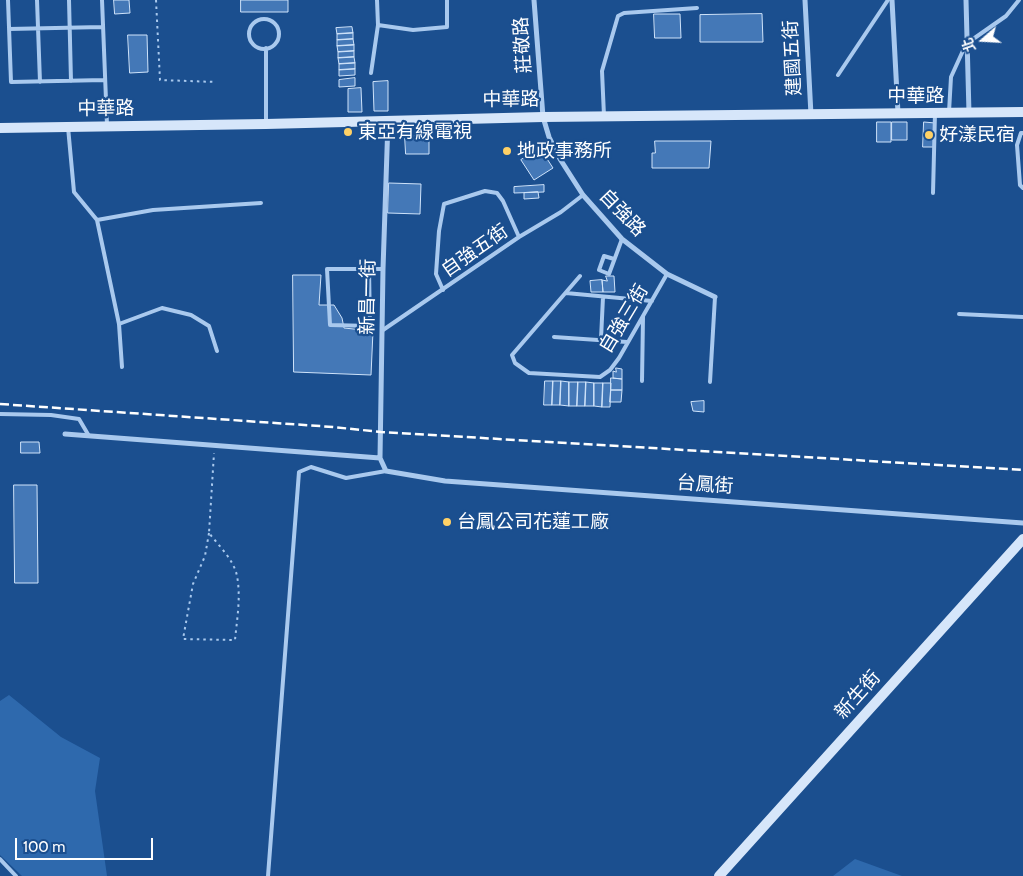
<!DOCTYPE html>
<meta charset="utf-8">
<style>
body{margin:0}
#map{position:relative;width:1023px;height:876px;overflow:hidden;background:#1b4f8f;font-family:Cabin,"Noto Sans TC",sans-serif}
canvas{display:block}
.north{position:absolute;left:958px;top:15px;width:50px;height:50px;-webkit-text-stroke:4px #1b4f8f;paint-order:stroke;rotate:251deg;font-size:14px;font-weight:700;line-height:20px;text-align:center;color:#fff}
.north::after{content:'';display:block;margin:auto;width:18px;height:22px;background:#fff;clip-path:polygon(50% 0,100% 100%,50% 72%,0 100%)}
.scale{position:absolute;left:15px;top:838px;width:138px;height:22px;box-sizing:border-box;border:2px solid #fff;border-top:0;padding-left:6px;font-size:15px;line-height:18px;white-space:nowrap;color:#fff;-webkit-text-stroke:4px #1b4f8f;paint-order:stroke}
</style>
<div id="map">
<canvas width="1023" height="876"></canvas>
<div class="north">北</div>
<div class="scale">100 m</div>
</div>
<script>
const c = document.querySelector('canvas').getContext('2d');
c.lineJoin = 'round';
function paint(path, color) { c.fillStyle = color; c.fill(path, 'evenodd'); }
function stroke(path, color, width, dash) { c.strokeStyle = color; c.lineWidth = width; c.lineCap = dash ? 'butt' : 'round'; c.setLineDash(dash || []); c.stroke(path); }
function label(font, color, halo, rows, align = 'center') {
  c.font = font + ' Cabin,"Noto Sans TC",sans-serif'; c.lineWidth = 4.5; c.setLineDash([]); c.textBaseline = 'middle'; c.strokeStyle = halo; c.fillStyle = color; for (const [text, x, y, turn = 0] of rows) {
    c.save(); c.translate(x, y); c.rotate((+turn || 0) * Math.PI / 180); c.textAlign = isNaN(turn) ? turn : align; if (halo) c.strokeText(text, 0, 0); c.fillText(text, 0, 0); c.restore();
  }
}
paint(new Path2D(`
 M9,695L61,737L100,758L95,791L107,876H22L0,855V701Z
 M855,859L902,876H833Z`), '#2e69ad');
const building = new Path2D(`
 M114,0H129L130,13L115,14Z
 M241,0H288V12H241Z
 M654,14H680L681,38H655Z
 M762,14L763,42H700V15Z
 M352,27L353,33L337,34L336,28Z
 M353,33V39L337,40V34Z
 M128,35H147L148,72L130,73Z
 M353,39L354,45L337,46V40Z
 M354,45V51L338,52L337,46Z
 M354,51V57L338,58V52Z
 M354,57L355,63L339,64L338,58Z
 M355,63V69L339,70V64Z
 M355,69V75L339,76V70Z
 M355,78V86L339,87V80Z
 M388,81V111H374L373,82Z
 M361,88L362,112H348V89Z
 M877,122H891V142H877Z
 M892,122H907V140H892Z
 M924,122L935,123L934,147H923Z
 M405,136H429V154H406Z
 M655,141H711L709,168H652V153H655Z
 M540,148L553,168L534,180L521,160Z
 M389,183L421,184L420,214L388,213Z
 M544,185V192L514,193V187Z
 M538,192L539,198L524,199V193Z
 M293,275H321L319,305H334L342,318L344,328L373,331L371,375L294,372Z
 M606,276H614L615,292H603L602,280L607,281Z
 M602,280L603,292H591L590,281Z
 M616,368L622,369V379L613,378V371L616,372Z
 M611,378L622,379V390H611Z
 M545,381H553L552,405H544Z
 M553,381H561L560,405H552Z
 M561,381L569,382V406L560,405Z
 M569,382H578L577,406H569Z
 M578,382H586L585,406H577Z
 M586,382L594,383V406H585Z
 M594,383H603L602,407L594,406Z
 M603,383H611L610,407H602Z
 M611,390H622L621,402H610Z
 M704,401V412L693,411L691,402Z
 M21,442H39L40,453H21Z
 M14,485H37L38,583H15Z`);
paint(building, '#4478b7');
stroke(building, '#cfe3fa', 1);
stroke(new Path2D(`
 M156,0L160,80L216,82
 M209,533L205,556L193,584L183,639L235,640C237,619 241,597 237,576C234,560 219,546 209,533L214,453`), '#a9c9ee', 2, [2.5, 4]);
stroke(new Path2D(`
 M8,0L11,82L104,80
 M37,0L40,82
 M69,0L71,81
 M102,0L107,125
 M249 34a15 15 0 1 1 30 0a15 15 0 1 1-30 0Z
 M378,25L413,30L447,27V0
 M9,29L102,27
 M371,73L378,25L377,0
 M838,75L888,0
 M949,112L951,77L966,44L1006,16L1019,0
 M604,116L602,71L618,16L624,13L697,8
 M266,122V48
 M68,127L74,192L97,220L119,324L122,367
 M1023,133H1021L1017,145L1020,185L1023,188
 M933,193L935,113
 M97,220L153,210L261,203
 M614,259L604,256L599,270L609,274L622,239
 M369,269L370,326L330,325L327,269H383
 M580,276L512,355L515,363L529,373L600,377L610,370L619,358L667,274
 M443,290L436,274L439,231L444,204L485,191L497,193L503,201L519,237
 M566,293L652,301
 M959,314L1023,317
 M119,324L162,308L191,315L209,326L217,351
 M383,330L519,237L561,212L583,195
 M554,337L627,342
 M601,339L603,297
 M642,381L643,317
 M710,382L715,297
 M0,414L51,415L79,419L89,436
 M0,859L16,876
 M268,876L299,472L311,467L346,478L386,471`), '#a9c9ee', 4);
stroke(new Path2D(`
 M534,0L543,117L549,137L560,159L583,195L622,239L667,274L715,297
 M805,0L811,115
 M892,0L898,113
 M966,0L969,113
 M388,121L383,269L380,458L386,471L445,481L1023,523
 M65,434L380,458`), '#a9c9ee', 5);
stroke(new Path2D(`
 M0,128L266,124L543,117L1023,112
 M719,876L1023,539`), '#d6e6fa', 10);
stroke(new Path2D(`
 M0,404L333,427L381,432L1023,470`), '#fff', 2.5, [9, 4]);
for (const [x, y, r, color] of [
 [348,132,5,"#ffd166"],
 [929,135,5,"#ffd166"],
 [507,151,5,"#ffd166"],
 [447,522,5,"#ffd166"]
]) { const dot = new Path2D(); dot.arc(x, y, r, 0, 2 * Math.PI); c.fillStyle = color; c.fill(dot); stroke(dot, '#1b4f8f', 2); }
label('19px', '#fff', '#1b4f8f', [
 ["莊敬路",523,45,-94],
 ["建國五街",793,58,-93],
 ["中華路",916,96],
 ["中華路",511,100,-1],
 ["中華路",106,109,-1],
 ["自強路",622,213,46],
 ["自強五街",475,251,-35],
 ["新昌一街",368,297,-89],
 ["自強三街",624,319,-59],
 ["台鳳街",705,485,4],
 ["新生街",858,695,-48]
]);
label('19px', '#fff', '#1b4f8f', [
 ["東亞有線電視",358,132],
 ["好漾民宿",939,135],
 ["地政事務所",517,151],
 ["台鳳公司花蓮工廠",457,522]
], 'left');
</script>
